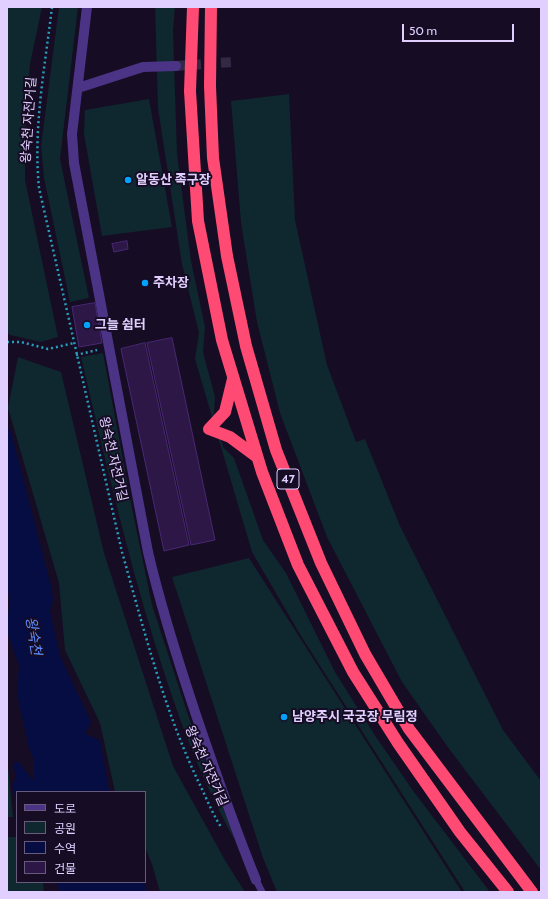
<!DOCTYPE html>
<meta charset="utf-8">
<style>
body{margin:0}
#map{position:relative;width:548px;height:899px;overflow:hidden;background:#160c24;font-family:Cabin,"Noto Sans KR",sans-serif}
canvas{display:block}
.frame{position:absolute;inset:0;border:8px solid #e0cfff;pointer-events:none}
.legend{position:absolute;left:16px;top:791px;width:130px;height:92px;box-sizing:border-box;background:#160c24;border:1px solid #675a7c;margin:0;padding:5px 7px;list-style:none;font-size:12px;color:#e0cfff}
.legend li{display:flex;align-items:center;gap:8px;height:20px}
.legend b{width:20px;border:1px solid #675a7c}
.scale{position:absolute;left:402px;top:24px;width:112px;height:18px;box-sizing:border-box;border:2px solid #e0cfff;border-top:0;padding-left:5px;font-size:12px;line-height:14px;white-space:nowrap;color:#e0cfff;-webkit-text-stroke:3px #160c24;paint-order:stroke}
</style>
<div id="map">
<canvas width="548" height="899"></canvas>
<div class="frame"></div>
<ul class="legend">
<li><b style="height:5px;background:#4b3486"></b>도로</li>
<li><b style="height:11px;background:#0f272e"></b>공원</li>
<li><b style="height:11px;background:#060d43"></b>수역</li>
<li><b style="height:11px;background:#2c1746"></b>건물</li>
</ul>
<div class="scale">50 m</div>
</div>
<script>
const c = document.querySelector('canvas').getContext('2d');
c.lineJoin = 'round';
function paint(path, color) { c.fillStyle = color; c.fill(path, 'evenodd'); }
function stroke(path, color, width, dash) { c.strokeStyle = color; c.lineWidth = width; c.lineCap = dash ? 'butt' : 'round'; c.setLineDash(dash || []); c.stroke(path); }
function label(font, color, halo, rows, align = 'center') {
  c.font = font + ' Cabin,"Noto Sans KR",sans-serif'; c.lineWidth = 4; c.setLineDash([]); c.textBaseline = 'middle'; c.strokeStyle = halo; c.fillStyle = color; for (const [text, x, y, turn = 0] of rows) {
    c.save(); c.translate(x, y); c.rotate((+turn || 0) * Math.PI / 180); c.textAlign = isNaN(turn) ? turn : align; if (halo) c.strokeText(text, 0, 0); c.fillText(text, 0, 0); c.restore();
  }
}
paint(new Path2D(`
 M7,7H42L30,64L25,138V180L58,337L41,342L10,335L7,332Z
 M59,7H78L60,159L89,298L70,302L44,178L41,146Z
 M155,7H175L173,30L177,154L191,261L205,327L203,352L215,397L214,412L223,447L234,458L263,540L286,573L335,672L374,734L414,792L490,892H465L301,636L252,552L195,359L199,333L182,264L158,108Z
 M289,94L295,220L327,365L356,442L365,439L400,526L503,730L541,781V870L447,746L402,682L327,537L280,413L257,322L241,223L231,101Z
 M149,99L172,227L102,236L84,134L85,110Z
 M103,353L132,508L152,605L188,715L235,840C200,779 177,714 156,647C126,552 104,454 81,357Z
 M18,357L61,372L104,553L173,766L226,862L245,892H160L152,864L145,847V792H115L100,723L65,650L59,583L8,408Z
 M249,558L462,892H277L263,858L172,577Z
 M7,757L13,817H7Z
 M7,837H17V882H43L44,892H7Z`), '#0f272e');
paint(new Path2D(`
 M7,427L11,432L51,586L53,599L50,611L60,656L91,722L85,734L100,740L108,786L110,792H17V804L12,785L16,778L13,764L18,761L34,782V760L29,748L17,694L19,666L7,631L10,596L7,591Z
 M56,882H144L147,892H60Z`), '#060d43');
const building = new Path2D(`
 M127,241L128,249L114,252L112,244Z
 M95,303L102,343L79,347L72,307Z
 M172,338L215,540L191,545L147,343Z
 M145,343L189,545L164,551L121,349Z`);
paint(building, '#2c1746');
stroke(building, '#492873', 1);
stroke(new Path2D(`
 M176,66L233,62`), '#342945', 10, [10, 5]);
stroke(new Path2D(`
 M52,7C45,67 33,127 39,188L122,552C144,630 164,710 199,783C206,797 212,813 221,827
 M7,342H21L48,349L74,343
 M76,355L97,350`), '#26a0bc', 2.5, [2, 3]);
stroke(new Path2D(`
 M256,880L262,892`), '#4b3486', 7);
stroke(new Path2D(`
 M87,7L72,134L74,163L148,552C161,608 178,661 196,715C215,771 234,826 256,880
 M78,88L143,67L176,66`), '#4b3486', 10);
stroke(new Path2D(`
 M193,7L190,91L198,221L222,340L262,472L298,565L353,672L398,743L460,832L508,892
 M211,7L210,86L213,158L227,256L246,346L276,450L321,563L365,654L409,729L532,892
 M233,379L225,412L209,429L230,437L257,457`), '#ff4a74', 12);
for (const [x, y, r, color] of [
 [128,180,4,"#00a3fa"],
 [145,283,4,"#00a3fa"],
 [87,325,4,"#00a3fa"],
 [284,717,4,"#00a3fa"]
]) { const dot = new Path2D(); dot.arc(x, y, r, 0, 2 * Math.PI); c.fillStyle = color; c.fill(dot); stroke(dot, '#160c24', 1.5); }
for (const [x, y, w] of [
 [288,479,22]
]) { const box = new Path2D(); box.roundRect(x - w / 2, y - 10, w, 20, 3); c.fillStyle = '#160c24'; c.fill(box); stroke(box, '#e0cfff', 1); }
label('bold 12px', '#e0cfff', null, [
 ["47",288,479]
]);
label('13px', '#e0cfff', '#160c24', [
 ["왕숙천 자전거길",29,120,-86],
 ["왕숙천 자전거길",113,459,77],
 ["왕숙천 자전거길",206,766,66]
]);
label('bold 13px', '#e0cfff', '#160c24', [
 ["알동산 족구장",136,180],
 ["주차장",153,283],
 ["그늘 쉼터",95,325],
 ["남양주시 국궁장 무림정",292,717]
], 'left');
label('italic 14px', '#5d8cff', '#160c24', [
 ["왕숙천",33,636,81]
]);
</script>
